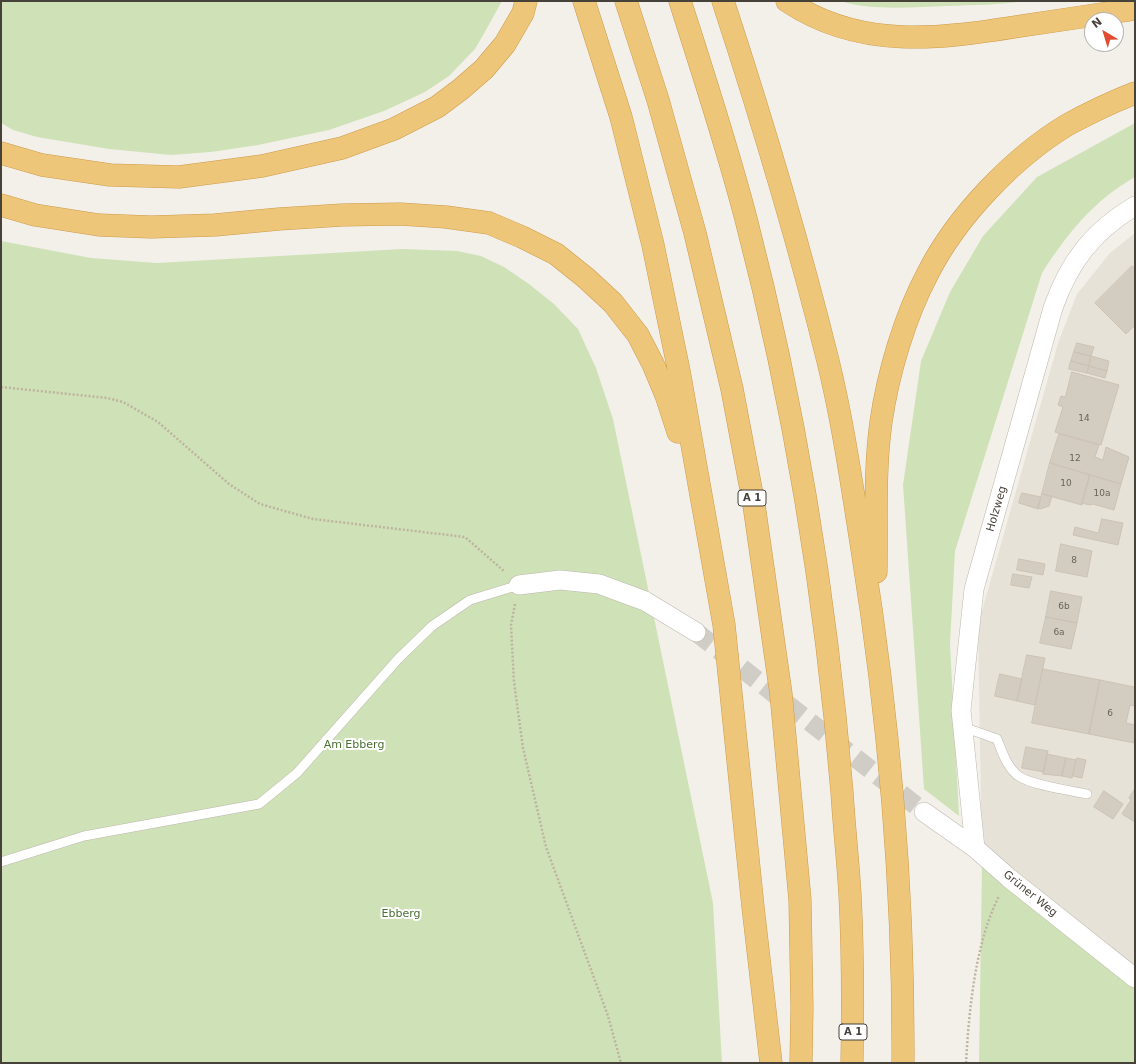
<!DOCTYPE html>
<meta charset="utf-8">
<style>
body{margin:0}
#map{position:relative;width:1136px;height:1064px;overflow:hidden;background:#f3f0ea;font-family:"DejaVu Sans",sans-serif}
canvas{display:block}
.frame{position:absolute;inset:0;border:2px solid #464139;pointer-events:none}
.north{position:absolute;left:1084px;top:12px;width:40px;height:40px;box-sizing:border-box;background:#fff;border:1px solid #b5b3b0;border-radius:50%;rotate:322deg;font-size:11px;font-weight:700;line-height:16px;text-align:center;color:#464139}
.north::after{content:'';display:block;margin:auto;width:14px;height:18px;background:#e24b32;clip-path:polygon(50% 0,100% 100%,50% 72%,0 100%)}
</style>
<div id="map">
<canvas width="1136" height="1064"></canvas>
<div class="frame"></div>
<div class="north">N</div>
</div>
<script>
const c = document.querySelector('canvas').getContext('2d');
c.lineJoin = 'round';
function paint(path, color) { c.fillStyle = color; c.fill(path, 'evenodd'); }
function stroke(path, color, width, dash) { c.strokeStyle = color; c.lineWidth = width; c.lineCap = dash ? 'butt' : 'round'; c.setLineDash(dash || []); c.stroke(path); }
function label(font, color, halo, rows, align = 'center') {
  c.font = font + ' "DejaVu Sans",sans-serif'; c.lineWidth = 4; c.setLineDash([]); c.textBaseline = 'middle'; c.strokeStyle = halo; c.fillStyle = color; for (const [text, x, y, turn = 0] of rows) {
    c.save(); c.translate(x, y); c.rotate((+turn || 0) * Math.PI / 180); c.textAlign = isNaN(turn) ? turn : align; if (halo) c.strokeText(text, 0, 0); c.fillText(text, 0, 0); c.restore();
  }
}
paint(new Path2D(`
 M1135,233V989L982,864L978,625L1058,343L1077,294L1110,253Z`), '#e6e2d8');
paint(new Path2D(`
 M1,1H502L486,30L475,49L449,76L425,92L384,111L329,130L258,145L211,152L171,155L109,149L37,137L13,130L1,123Z
 M840,1H1026C1000,5 973,5 947,6C914,7 870,11 840,1Z
 M1135,123V177C1094,200 1067,234 1042,273L955,551L950,644L959,816L924,789L903,485L921,361L950,292L983,236L1037,177Z
 M1,241L91,258L157,263L402,249L457,251L481,256L504,267L529,284L554,304L578,329L596,368L613,419L713,903L722,1063H1Z
 M982,864L1135,989V1063H979Z`), '#cfe2b7');
const building = new Path2D(`
 M1132,266L1135,269V325L1126,334L1095,303Z
 M1077,343L1094,347L1091,356L1074,352Z
 M1074,352L1091,356L1089,366L1071,361Z
 M1091,356L1109,361L1107,371L1089,366Z
 M1071,361L1089,366L1087,373L1069,369Z
 M1089,366L1107,371L1105,378L1087,373Z
 M1072,372L1119,385L1101,445L1055,432L1063,407L1058,405L1061,396L1065,397Z
 M1059,434L1099,445L1095,457L1103,460L1106,447L1129,457L1121,484L1050,463Z
 M1050,463L1090,475L1082,505L1042,494Z
 M1090,475L1121,484L1114,510L1093,504L1090,505L1082,503Z
 M1022,493L1041,497L1038,509L1019,503Z
 M1042,494L1052,496L1049,506L1040,509L1038,508Z
 M1102,519L1123,523L1118,545L1073,535L1075,527L1098,533Z
 M1061,544L1092,551L1087,577L1056,571Z
 M1019,559L1045,564L1043,575L1017,570Z
 M1013,574L1032,577L1029,588L1011,585Z
 M1051,591L1082,597L1077,623L1046,617Z
 M1046,617L1077,623L1071,649L1040,643Z
 M1027,655L1045,658L1035,705L1017,701Z
 M1043,669L1100,680L1089,734L1032,723Z
 M1000,674L1022,679L1017,701L995,696Z
 M1100,680L1134,687L1135,689V706L1130,705L1126,723L1135,725L1134,743L1089,734Z
 M1026,747L1048,751L1044,772L1022,768Z
 M1047,754L1066,758L1062,776L1043,774Z
 M1066,758L1076,760L1072,778L1062,776Z
 M1077,758L1086,760L1082,778L1073,776Z
 M1135,789V822L1122,814L1131,800L1129,798Z
 M1104,791L1123,804L1113,819L1094,807Z`);
paint(building, '#d3ccc0');
stroke(building, '#cdc3b4', 1);
stroke(new Path2D(`
 M696,632L924,812`), '#d0cdc7', 19, [19, 10]);
const service = new Path2D(`
 M963,727L997,739C1002,751 1006,765 1016,774C1025,784 1072,791 1087,794
 M1,862L84,836L259,804L297,773L398,659L432,626L470,600L519,585`);
const minor = new Path2D(`
 M519,585L560,580L599,584L645,601L696,632
 M924,812L975,848L1009,878L1135,978
 M975,848L961,710L974,589L1053,308C1069,262 1093,231 1135,206`);
const motorway = new Path2D(`
 M584,1L621,117L653,245L679,371L724,625L753,907L771,1063
 M626,1L658,100L695,233L732,389L754,505L781,694L800,900L802,1008L801,1063
 M680,1C703,73 727,146 746,219C795,407 826,598 842,792C844,826 848,860 850,895C853,951 853,1007 852,1063
 M723,1C762,120 798,240 828,361C843,422 852,486 862,549C889,718 904,891 903,1063
 M787,1C860,50 939,39 1021,26C1059,20 1097,15 1135,9
 M1,153L42,165L110,175L179,177L262,166L342,148L394,129L437,107L461,89L484,69L505,44L523,13L526,1
 M1,205L35,215L99,225L151,227L215,225L279,219L342,215L400,214L446,217L489,223L522,237L556,254L586,278L613,303L638,335L653,364L666,395L678,432
 M876,572C877,522 874,472 881,422C888,373 905,316 928,273C957,216 1013,158 1067,125C1089,113 1112,102 1135,93`);
stroke(service, '#bdb7ad', 10);
stroke(minor, '#bdb7ad', 20);
stroke(motorway, '#cc9b4a', 23);
stroke(new Path2D(`
 M1,387L107,398L123,402L158,422L229,484L260,504L313,519L465,537L505,572
 M515,604L511,625L514,682L523,748L546,847L608,1016L621,1063
 M966,1063C969,1010 975,944 999,896`), '#beb3a0', 2.5, [2, 2]);
stroke(service, '#fff', 9);
stroke(minor, '#fff', 19);
stroke(motorway, '#eec67a', 22);
label('9px', '#69645b', null, [
 ["14",1084,419],
 ["12",1075,459],
 ["10",1066,484],
 ["10a",1102,494],
 ["8",1074,561],
 ["6b",1064,607],
 ["6a",1059,633],
 ["6",1110,714]
]);
for (const [x, y, w] of [
 [752,498,28],
 [853,1032,28]
]) { const box = new Path2D(); box.roundRect(x - w / 2, y - 8, w, 16, 3); c.fillStyle = '#fff'; c.fill(box); stroke(box, '#464139', 1); }
label('bold 10px', '#464139', null, [
 ["A 1",752,498],
 ["A 1",853,1032]
]);
label('11px', '#464139', '#fff', [
 ["Holzweg",997,509,-74],
 ["Grüner Weg",1030,894,39]
]);
label('11px', '#4b7132', '#fff', [
 ["Am Ebberg",354,745],
 ["Ebberg",401,914]
]);
</script>
